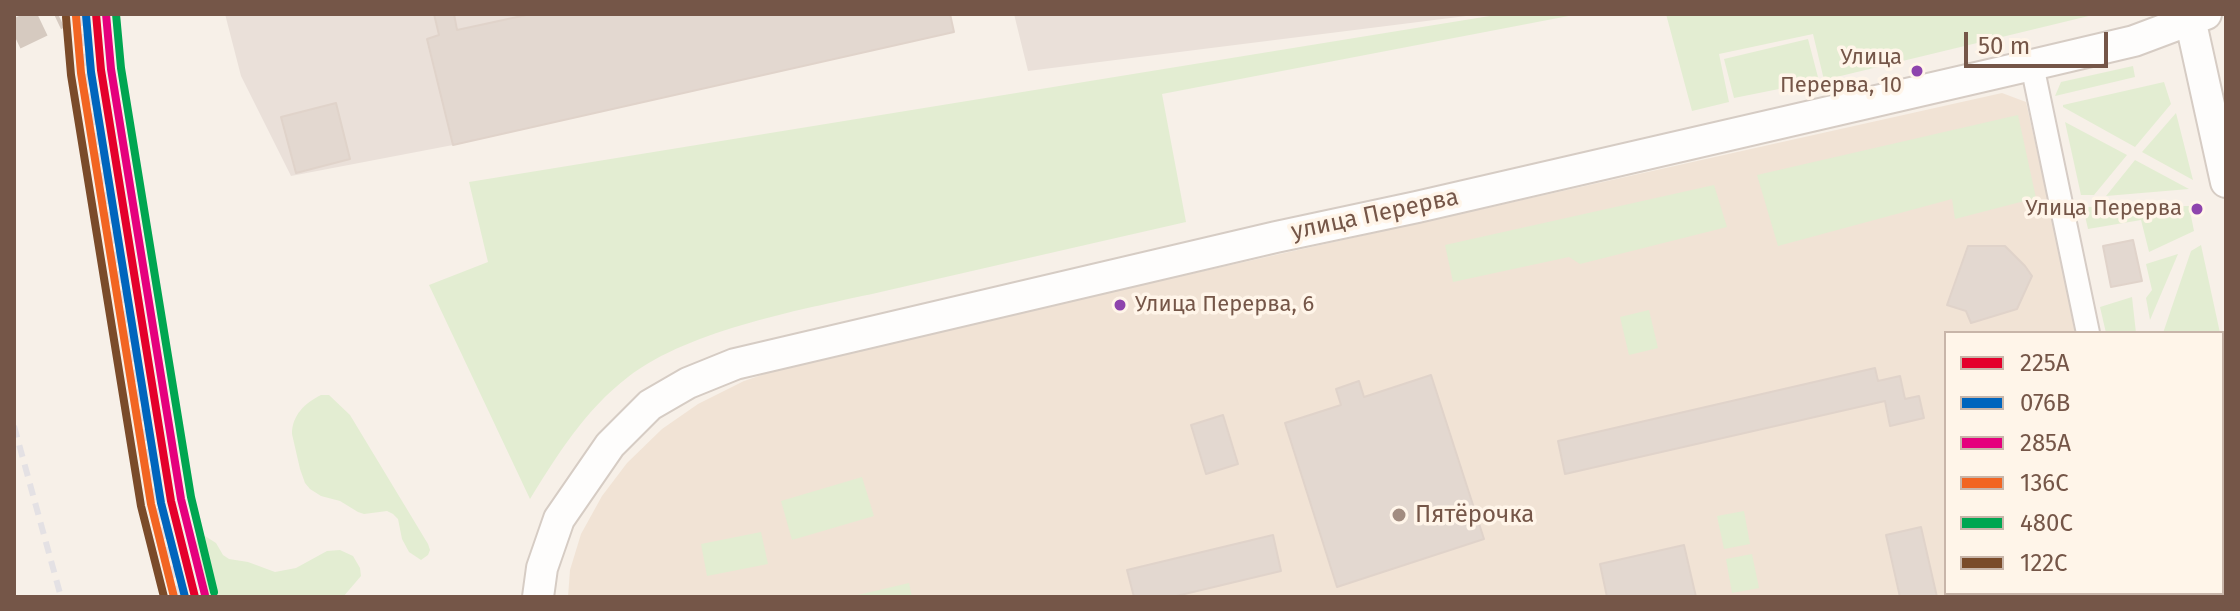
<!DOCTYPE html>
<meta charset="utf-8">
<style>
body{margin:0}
#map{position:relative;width:2240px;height:611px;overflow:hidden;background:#f7f0e8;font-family:"Fira Sans",sans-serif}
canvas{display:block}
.frame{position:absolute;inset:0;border:16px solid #755648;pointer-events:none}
.legend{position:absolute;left:1944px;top:331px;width:280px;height:264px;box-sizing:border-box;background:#fff5e9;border:2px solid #c8b5a9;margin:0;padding:10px 14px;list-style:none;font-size:24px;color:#755648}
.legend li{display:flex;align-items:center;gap:16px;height:40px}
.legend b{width:40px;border:2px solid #c8b5a9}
.scale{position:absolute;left:1964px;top:32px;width:144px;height:36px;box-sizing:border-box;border:4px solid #755648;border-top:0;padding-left:10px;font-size:24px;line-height:28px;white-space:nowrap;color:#755648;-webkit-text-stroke:6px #fff5e9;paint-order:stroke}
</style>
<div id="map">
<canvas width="2240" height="611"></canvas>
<div class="frame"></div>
<ul class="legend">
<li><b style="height:10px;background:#e4002b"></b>225А</li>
<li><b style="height:10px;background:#0065bd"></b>076В</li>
<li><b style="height:10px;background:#e5007d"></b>285А</li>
<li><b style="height:10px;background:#f26522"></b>136С</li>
<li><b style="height:10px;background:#00a651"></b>480С</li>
<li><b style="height:10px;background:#7a4b2a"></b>122С</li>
</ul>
<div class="scale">50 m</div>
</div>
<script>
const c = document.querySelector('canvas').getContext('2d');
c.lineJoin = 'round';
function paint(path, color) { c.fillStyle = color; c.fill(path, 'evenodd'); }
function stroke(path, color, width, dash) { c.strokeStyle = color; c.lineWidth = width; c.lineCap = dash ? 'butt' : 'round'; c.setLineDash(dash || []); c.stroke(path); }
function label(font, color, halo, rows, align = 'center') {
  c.font = font + ' "Fira Sans",sans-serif'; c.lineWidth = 7; c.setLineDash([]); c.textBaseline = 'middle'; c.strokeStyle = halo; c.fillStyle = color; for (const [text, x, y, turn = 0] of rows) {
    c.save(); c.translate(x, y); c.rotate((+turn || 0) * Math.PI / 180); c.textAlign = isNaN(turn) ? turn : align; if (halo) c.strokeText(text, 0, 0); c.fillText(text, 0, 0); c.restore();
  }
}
paint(new Path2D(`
 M2002,93L2026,102L2078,333H1946V593H2136L2137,597H568L570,570L581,534L602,496L627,463L662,429L698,404L744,381L809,359Z`), '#f1e3d5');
paint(new Path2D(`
 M225,14H950L954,32L453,145L291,176L241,76Z
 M1014,14H1482L1028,71Z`), '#eae0d9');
paint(new Path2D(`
 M1502,14H1579L1162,94L1186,222C1085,245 985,268 885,291C806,309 692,328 628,377C586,409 557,455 530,499L429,285L488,262L469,182Z
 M1666,14H2097L1824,80L1813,34L1719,54L1729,102L1692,111Z
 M1808,39L1819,81L1734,98L1724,59Z
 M2133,66L2135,77L2055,96L2061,82Z
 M2164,82L2171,104L2135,147L2063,107V105Z
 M2176,113L2193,180L2142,152Z
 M2018,115L2036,198L1955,219L1952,199L1778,246L1757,175Z
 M2065,122L2127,155L2094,195H2081Z
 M2135,160L2189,189L2106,196Z
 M1714,185L1727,227L1580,264L1569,257L1453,282L1445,245Z
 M2189,206L2194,231L2149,252L2141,220L2088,229L2083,207Z
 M2201,245L2220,333H2163L2191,251Z
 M2178,254L2150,320L2146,298L2152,290L2146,264Z
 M2132,297L2136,333H2106L2100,307Z
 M1649,310L1658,348L1629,355L1620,317Z
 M2222,343H2226V597H2211V593H2222Z
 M321,395H329L350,415L428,544L430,550L428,555L421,560L409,552L402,539L398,519L393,514L387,511L364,514L358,512L340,501L321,496L310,489L305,483L300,469L292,434C292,415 305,403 321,395Z
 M862,477L874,516L792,540L781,501Z
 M1744,511L1750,544L1724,549L1717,516Z
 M761,532L768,564L707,576L701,544Z
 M205,536L216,543L223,555L229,559L248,562L275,572L296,568L327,551L340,550L353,556L360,568L361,576L343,597H209L194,549L198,537Z
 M1752,554L1759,588L1732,593L1726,559Z
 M909,583L912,597H848H849Z
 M1987,593H2111L2112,597H1988Z`), '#e3edd2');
const building = new Path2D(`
 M434,14H454L457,30L531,14H950L954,32L453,145L427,39L439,35Z
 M336,103L350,159L296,173L281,117Z
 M2133,240L2142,281L2111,287L2103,246Z
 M1968,246H2005L2025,266L2032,276L2017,309L1971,323L1966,311L1947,305Z
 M1875,368L1878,381L1900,376L1905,399L1919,396L1924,418L1890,426L1885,401L1565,474L1558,441Z
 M1431,375L1484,539L1337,587L1285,423L1341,405L1336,389L1359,381L1364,397Z
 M1223,415L1238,464L1206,474L1191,425Z
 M1921,527L1937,597H1900L1886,535Z
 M1273,535L1281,571L1172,597H1134L1127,570Z
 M1684,545L1696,597H1607L1600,564Z`);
paint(building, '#e3d8d0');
stroke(building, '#e0d3ca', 2);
stroke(new Path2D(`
 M14,35L58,14`), '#d6cac0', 30, [30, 15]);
const street = new Path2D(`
 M2032,65L2088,333
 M2146,593L2147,597`);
const secondary = new Path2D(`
 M2189,14L2226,182
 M538,597L542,568L559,519L610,445L650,405L688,383L735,364L1276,237L1417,207L2032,65L2134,41L2206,14`);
stroke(street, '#d6ccc5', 26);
stroke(secondary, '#d6ccc4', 34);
stroke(street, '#fefdfc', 22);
stroke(secondary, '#fefdfc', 30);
stroke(new Path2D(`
 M81,14L86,72L157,505L180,597
 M14,426L61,597`), '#e4e1e4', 6, [12, 8]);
stroke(new Path2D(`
 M96,14L101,70L171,501L195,597`), '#e4002b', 8);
stroke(new Path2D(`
 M86,15L91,72L161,503L185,597`), '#0065bd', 8);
stroke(new Path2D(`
 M106,14L111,69L181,499L205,595`), '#e5007d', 8);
stroke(new Path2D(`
 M76,16L81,73L151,504L174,597`), '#f26522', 8);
stroke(new Path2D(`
 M116,14L121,68L191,497L214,592`), '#00a651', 8);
stroke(new Path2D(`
 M66,17L71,75L141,506L164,597`), '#7a4b2a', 8);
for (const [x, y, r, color] of [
 [1917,71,7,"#8e44ad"],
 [2197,209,7,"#8e44ad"],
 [1120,305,7,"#8e44ad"],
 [1399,515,8,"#a28c80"]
]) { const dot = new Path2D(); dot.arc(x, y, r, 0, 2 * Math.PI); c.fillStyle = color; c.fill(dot); stroke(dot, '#fff5e9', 3); }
label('22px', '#755648', '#fff5e9', [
 ["Улица",1902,58],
 ["Перерва, 10",1902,86],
 ["Улица Перерва",2182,209],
 ["Улица Перерва, 6",1135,305,"left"]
], 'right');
label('24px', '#755648', '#fff5e9', [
 ["улица Перерва",1375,215,-12]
]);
label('24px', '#755648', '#fff5e9', [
 ["Пятёрочка",1415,515]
], 'left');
</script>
